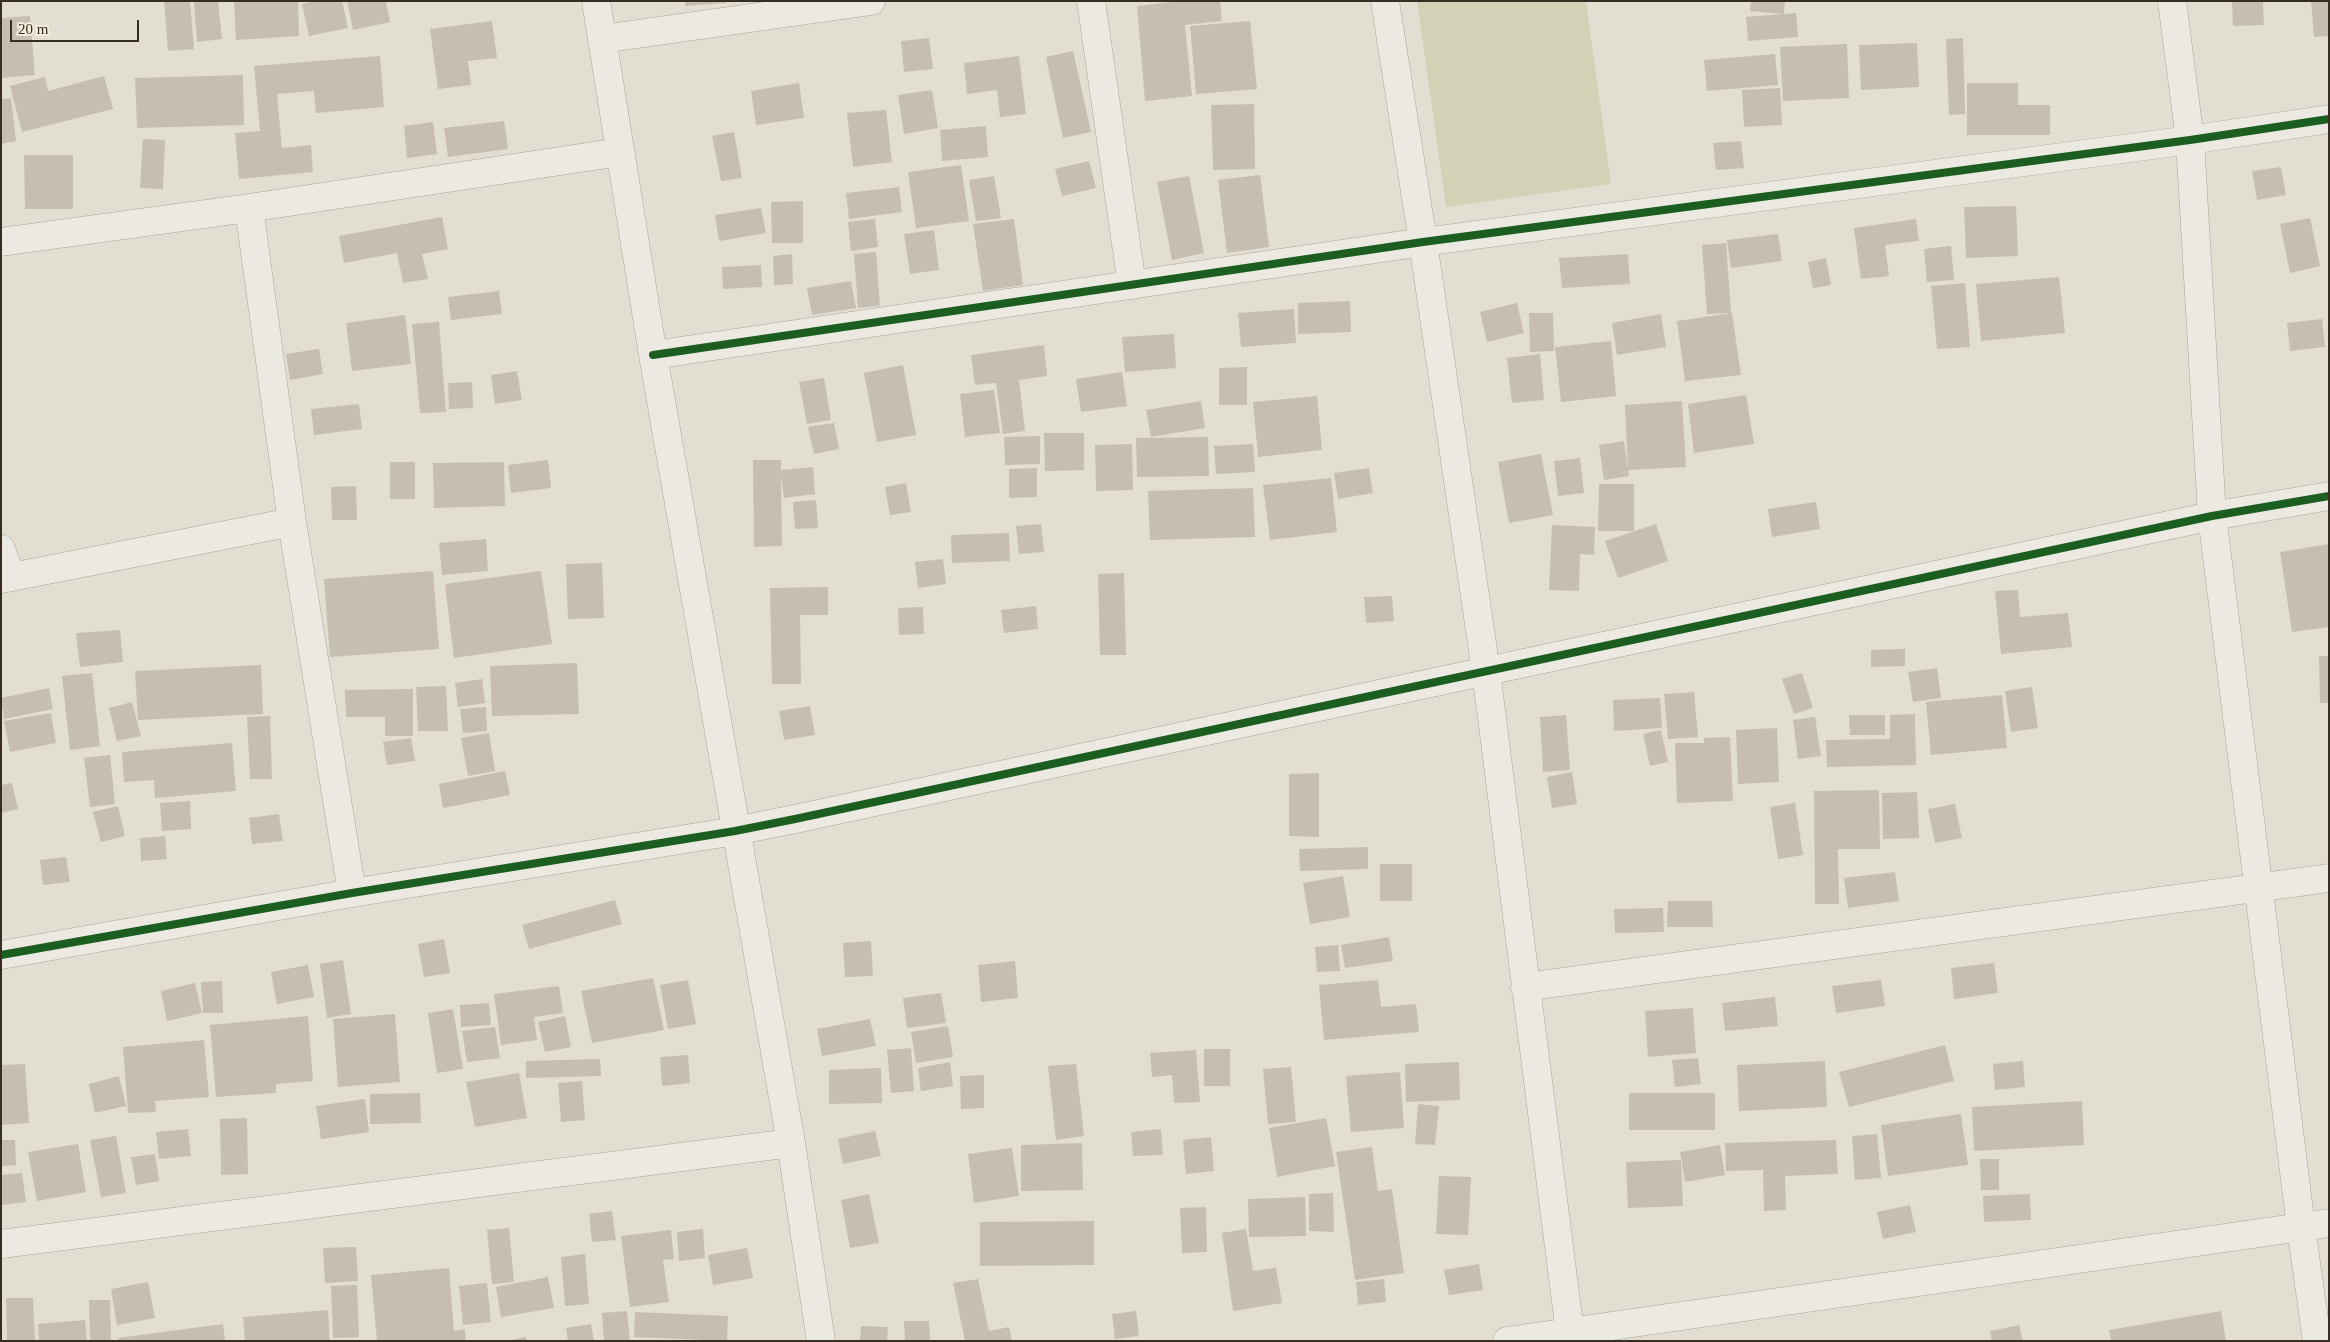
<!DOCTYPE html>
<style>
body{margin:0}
#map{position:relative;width:2330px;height:1342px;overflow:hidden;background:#e3ded2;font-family:"Times New Roman",serif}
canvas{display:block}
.frame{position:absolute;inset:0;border:2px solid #382d22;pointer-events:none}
.scale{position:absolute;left:10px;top:20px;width:129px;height:22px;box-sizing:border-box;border:2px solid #382d22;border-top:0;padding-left:6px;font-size:15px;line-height:18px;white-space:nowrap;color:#382d22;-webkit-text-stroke:4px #f3ecd9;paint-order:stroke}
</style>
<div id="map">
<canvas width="2330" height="1342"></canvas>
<div class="frame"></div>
<div class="scale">20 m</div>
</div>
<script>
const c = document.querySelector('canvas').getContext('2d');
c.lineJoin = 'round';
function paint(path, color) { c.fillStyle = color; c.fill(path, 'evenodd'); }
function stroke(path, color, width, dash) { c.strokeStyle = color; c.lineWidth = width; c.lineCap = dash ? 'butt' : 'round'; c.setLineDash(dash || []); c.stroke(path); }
paint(new Path2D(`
 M1417,1H1586L1611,184L1446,207Z`), '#d1d2b6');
paint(new Path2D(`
 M164,1H190L194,49L168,51Z
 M194,1H218L222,39L197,42Z
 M234,1H298L299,36L236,40Z
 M315,1H342L348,28L309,36L302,4Z
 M347,1H386L390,22L353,30Z
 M685,1H726V3L685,6Z
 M1179,1H1220L1222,21L1185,25L1192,96L1145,101L1137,6Z
 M1751,1H1785L1784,14L1796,13L1798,37L1748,41L1746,17L1783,14L1750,11Z
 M2232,1H2263L2264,25L2233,26Z
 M2311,1H2329V36L2314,37Z
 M30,16L35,75L1,78V18Z
 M492,21L497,58L468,61L471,85L438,89L430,29Z
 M1250,21L1257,89L1196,94L1190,26Z
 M929,38L933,69L904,72L901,41Z
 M1963,38L1965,114L1949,115L1946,39Z
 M1917,43L1919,87L1861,90L1859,45Z
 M1847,44L1849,98L1783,101L1780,47Z
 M1073,51L1091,132L1063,138L1046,57Z
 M1775,54L1778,85L1707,91L1704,60Z
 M380,56L384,107L316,113L314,91L277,94L282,148L311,145L313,172L239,179L235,133L260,131L254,66Z
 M1019,56L1026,114L1000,117L997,90L967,94L964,63Z
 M243,75L244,125L137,128L135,78Z
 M104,76L113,109L22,132L10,86L45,77L48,91Z
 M799,83L804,118L756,125L751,91Z
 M1967,83H2018V105H2050V135H1967Z
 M1780,88L1782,125L1744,127L1742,90Z
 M932,90L938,128L904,134L898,95Z
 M11,98L16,141L1,144V99Z
 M1254,104L1255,169L1213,170L1211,105Z
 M886,110L892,162L853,167L847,113Z
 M504,121L508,149L448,157L444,128Z
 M433,122L437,154L407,158L404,126Z
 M986,126L988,157L942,161L940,130Z
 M734,132L742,178L721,181L712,136Z
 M143,139L165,140L163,189L140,188Z
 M1741,141L1744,168L1716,170L1713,143Z
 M24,155H73V209H25Z
 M1089,161L1096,188L1062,196L1055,169Z
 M961,165L969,221L916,228L908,172Z
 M2281,167L2286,195L2257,200L2252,171Z
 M1260,175L1269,247L1227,253L1218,180Z
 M994,176L1001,218L976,221L969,180Z
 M1189,176L1204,253L1172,260L1157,182Z
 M899,187L902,212L849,219L846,193Z
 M803,201V243H772L771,202Z
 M2016,206L2018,256L1966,258L1964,207Z
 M761,208L766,233L719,241L715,215Z
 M442,217L448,249L422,254L428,279L403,283L397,253L344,263L339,236Z
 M2310,218L2320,266L2290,273L2280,224Z
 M875,219L878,247L851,251L848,222Z
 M1014,219L1023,285L983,291L973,224Z
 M1916,219L1919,241L1885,245L1889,276L1861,279L1854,228Z
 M934,230L939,270L910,274L904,234Z
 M1778,234L1782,261L1731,268L1727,240Z
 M1726,243L1731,313L1707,314L1702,245Z
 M1951,246L1954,280L1927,282L1924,249Z
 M876,252L880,306L858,308L854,254Z
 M792,254L793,284L774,285L773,256Z
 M1628,254L1630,284L1562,288L1559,258Z
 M1826,258L1831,285L1813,288L1808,262Z
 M761,265L762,287L723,289L722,267Z
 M2059,277L2065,333L1981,341L1976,284Z
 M851,281L856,308L812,315L807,288Z
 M1965,283L1970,347L1937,349L1931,286Z
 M499,291L502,314L451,320L448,297Z
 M1350,301L1351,332L1298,334V303Z
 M1517,303L1524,333L1487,342L1480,312Z
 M1294,309L1296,343L1241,347L1238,313Z
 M1529,313H1553L1554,351L1530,352Z
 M1732,313L1741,375L1685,381L1677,321Z
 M1661,314L1666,347L1617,355L1612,323Z
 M405,315L411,364L352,371L346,323Z
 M2322,319L2325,347L2290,351L2287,323Z
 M439,322L446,412L420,413L412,324Z
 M1174,334L1176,368L1125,372L1122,337Z
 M1611,341L1616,396L1561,402L1555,347Z
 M1044,345L1047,376L1019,380L1025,431L1003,434L996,383L975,385L971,355Z
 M319,349L323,374L290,380L286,354Z
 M1540,354L1544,400L1512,403L1507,358Z
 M903,365L916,435L877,442L864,373Z
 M1247,367V405H1219V368Z
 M517,371L522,400L495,404L491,375Z
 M1122,372L1127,406L1081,412L1076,379Z
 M824,378L831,420L807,424L799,382Z
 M472,382L473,408L449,409L448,383Z
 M994,390L1000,433L965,437L960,394Z
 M1746,395L1754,444L1694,453L1688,404Z
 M1317,396L1322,450L1258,457L1253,402Z
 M1201,401L1205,428L1151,437L1146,410Z
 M1682,401L1686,467L1628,470L1625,405Z
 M359,404L362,429L314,435L311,409Z
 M834,423L839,449L814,454L808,427Z
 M1044,433H1084V470L1045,471Z
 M1040,436V464L1005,465L1004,437Z
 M1208,437L1209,476L1137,477L1136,438Z
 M1624,441L1629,476L1604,480L1599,445Z
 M1132,444L1133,490L1096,491L1095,445Z
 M1253,444L1255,472L1216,474L1214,446Z
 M1541,454L1553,515L1509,523L1498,462Z
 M1580,458L1584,493L1558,496L1554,461Z
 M548,460L551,488L511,493L508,465Z
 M753,460H781V470L813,467L815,494L784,498L781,476L782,546L754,547Z
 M390,462H415V499H390Z
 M504,462L505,506L434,508L433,463Z
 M1037,468V497L1009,498V469Z
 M1369,468L1373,493L1338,499L1334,473Z
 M1331,478L1337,532L1270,540L1263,485Z
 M906,483L911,512L890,515L885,487Z
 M1599,484H1634V531H1598Z
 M356,486L357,520H332L331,487Z
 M1253,488L1255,537L1150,540L1148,491Z
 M816,500L818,528L795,529L793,502Z
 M1816,502L1820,529L1772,537L1768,509Z
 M1041,524L1044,552L1019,554L1016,526Z
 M1656,524L1668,561L1618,578L1605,541Z
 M1552,525L1595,527L1594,555L1580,554L1579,591L1549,590Z
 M1009,533L1010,561L952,563L951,535Z
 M486,539L488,571L442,575L439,543Z
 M2329,544V627L2292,632L2280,552Z
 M943,559L946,584L918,588L915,562Z
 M602,563L604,618L568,619L566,564Z
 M433,571L439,649L330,657L324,579Z
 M541,571L552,644L454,658L445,584Z
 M1124,573L1126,655H1100L1098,574Z
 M828,587V615H800L801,684H772L770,588Z
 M2018,590L2020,617L2068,613L2072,647L2001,654L1995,591Z
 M1392,596L1394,621L1366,623L1364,597Z
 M1036,606L1038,629L1004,633L1001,610Z
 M923,607L924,634L899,635L898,608Z
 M120,630L123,662L80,667L76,633Z
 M1905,649V666L1871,667V650Z
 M2319,656H2329V703H2320Z
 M577,663L579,714L492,716L490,666Z
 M261,665L263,714L138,720L135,671Z
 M1937,668L1941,698L1913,702L1908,672Z
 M92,673L100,746L70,750L62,676Z
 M1802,673L1813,708L1794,714L1782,679Z
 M482,679L485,703L458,707L455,683Z
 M446,686L448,731H418L416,687Z
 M2032,687L2038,728L2011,732L2005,691Z
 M49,688L53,709L4,719L1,698Z
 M413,689V736H385V717H346L345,690Z
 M1694,692L1698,737L1668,739L1664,694Z
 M2002,695L2007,748L1931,755L1926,702Z
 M1660,698L1662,728L1614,731L1613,700Z
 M132,702L141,736L117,741L109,708Z
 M810,706L815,735L784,740L779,711Z
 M486,707L487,731L463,733L460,709Z
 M51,713L56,743L10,752L4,721Z
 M1915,714L1916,765L1827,767L1826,740L1890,739V715Z
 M1566,715L1570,770L1543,772L1540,717Z
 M1849,715H1885V735H1850Z
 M270,716L272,779H250L247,717Z
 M1815,717L1821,756L1798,759L1793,720Z
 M1777,728L1779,782L1738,784L1736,730Z
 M1661,730L1668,762L1650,766L1643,734Z
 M489,733L495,771L468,776L461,738Z
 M1730,737L1733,801L1677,803L1675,743H1704V738Z
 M411,738L415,761L387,765L383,742Z
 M232,743L236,791L155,798L154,780L124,782L122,752Z
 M110,755L115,804L90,807L84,758Z
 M505,771L510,795L443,808L439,784Z
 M1572,772L1577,804L1552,808L1547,777Z
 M1319,773V837L1289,836V774Z
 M12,783L18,809L1,813V785Z
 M1879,790L1880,849H1838L1839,904H1815L1814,791Z
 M1917,792L1919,838L1883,839L1882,793Z
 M190,801L191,829L162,831L160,803Z
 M1795,803L1803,855L1778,859L1770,807Z
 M1955,804L1962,838L1935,843L1928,809Z
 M118,806L125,836L101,842L93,812Z
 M279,814L283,841L252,844L249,818Z
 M165,836L167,859L141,861L140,838Z
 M1368,847V869L1300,871L1299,849Z
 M66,857L70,882L43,885L40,860Z
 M1380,864H1412V901H1380Z
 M1895,872L1899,901L1848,908L1844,878Z
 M1343,876L1350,917L1310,924L1303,883Z
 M615,900L622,924L529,949L522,925Z
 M1668,901H1712L1713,927H1667Z
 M1663,908L1664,932L1615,933L1614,909Z
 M1389,937L1393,961L1345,968L1341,945Z
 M444,939L450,973L424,977L418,944Z
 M871,941L873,976L845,977L843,943Z
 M1338,945L1340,971L1317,972L1315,947Z
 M343,960L351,1014L327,1018L320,964Z
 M1015,961L1018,998L981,1002L978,965Z
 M1994,963L1998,993L1954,999L1951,968Z
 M308,965L314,997L277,1004L271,972Z
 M653,978L664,1030L592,1043L581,991Z
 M688,980L696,1024L668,1029L660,985Z
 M1378,980L1381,1007L1416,1004L1419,1032L1324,1040L1319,985Z
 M1881,980L1885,1006L1836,1013L1832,986Z
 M222,981L223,1013H203L201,982Z
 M195,983L202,1013L167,1021L161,991Z
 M559,986L563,1013L534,1017L537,1040L501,1045L494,994Z
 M941,993L946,1023L907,1028L903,998Z
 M1775,997L1778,1026L1725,1031L1722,1003Z
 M489,1003L491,1025L461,1027L460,1005Z
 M1693,1008L1696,1053L1648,1057L1645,1011Z
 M453,1009L463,1069L437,1073L428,1013Z
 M395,1014L400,1082L338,1087L333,1019Z
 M308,1016L313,1081L276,1084V1093L216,1097L210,1025Z
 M565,1016L571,1047L545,1052L538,1022Z
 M870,1019L876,1046L822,1056L817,1029Z
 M948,1026L953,1057L916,1063L911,1032Z
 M495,1027L500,1058L467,1062L462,1031Z
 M204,1040L209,1097L155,1101L156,1112L128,1113L123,1047Z
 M1945,1045L1954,1081L1849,1107L1839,1072Z
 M911,1048L914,1091L891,1093L887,1050Z
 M1204,1049H1230V1086H1204Z
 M1196,1050L1200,1102L1174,1103L1172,1075L1152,1077L1150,1053Z
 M688,1055L690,1083L662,1086L660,1057Z
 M1698,1058L1701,1084L1675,1087L1672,1060Z
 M600,1059L601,1076L526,1078V1061Z
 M1825,1061L1827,1107L1739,1111L1737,1065Z
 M2023,1061L2025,1087L1995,1090L1993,1064Z
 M950,1062L953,1086L921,1091L918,1068Z
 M1459,1062L1460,1100L1406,1102L1405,1064Z
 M25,1064L29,1123L2,1125L1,1065Z
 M1076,1064L1084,1136L1056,1140L1048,1066Z
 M1291,1067L1296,1122L1268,1124L1263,1069Z
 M881,1068L882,1103L829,1104V1070Z
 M1400,1072L1404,1128L1351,1132L1346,1076Z
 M519,1073L527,1118L475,1127L466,1082Z
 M984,1075V1108L961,1109L960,1076Z
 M119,1076L126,1106L95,1113L89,1084Z
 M582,1081L585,1120L561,1122L558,1083Z
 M420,1093L421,1123L370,1124V1094Z
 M1629,1093H1715V1130H1629Z
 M365,1099L369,1132L321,1139L316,1106Z
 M2082,1101L2084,1145L1974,1151L1972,1107Z
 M1418,1104L1439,1106L1435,1145L1415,1144Z
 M1961,1114L1968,1165L1888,1176L1881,1125Z
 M247,1118L248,1174L221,1175L220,1119Z
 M1326,1118L1335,1166L1277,1177L1269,1128Z
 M188,1129L191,1156L159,1159L156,1132Z
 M1161,1129L1163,1155L1133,1156L1131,1132Z
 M875,1131L881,1156L843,1164L838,1139Z
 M1877,1134L1881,1178L1855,1180L1852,1136Z
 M116,1136L126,1193L101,1197L90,1140Z
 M1211,1137L1214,1171L1186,1174L1183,1140Z
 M1,1140H15L16,1165L1,1166Z
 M1836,1140L1838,1174L1785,1176L1786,1210L1764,1211L1763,1170L1726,1171L1725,1143Z
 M1082,1143L1083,1190L1021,1191V1145Z
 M78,1144L86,1192L37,1201L28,1152Z
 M1720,1145L1725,1175L1685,1182L1680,1152Z
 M1372,1147L1378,1191L1392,1189L1404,1273L1355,1280L1336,1152Z
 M1012,1148L1019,1196L974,1203L968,1154Z
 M155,1154L159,1181L136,1185L131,1157Z
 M1980,1159H1999V1190H1981Z
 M1681,1160L1683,1206L1628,1208L1626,1162Z
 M22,1173L26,1202L1,1205V1175Z
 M1439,1176L1471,1177L1468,1235L1436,1234Z
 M1333,1193L1334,1232L1309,1231V1194Z
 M869,1194L879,1243L850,1248L841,1200Z
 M2030,1194L2031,1220L1984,1222L1983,1196Z
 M1305,1197L1306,1236L1249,1237L1248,1199Z
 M1910,1205L1916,1232L1883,1239L1877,1212Z
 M1206,1207L1207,1252L1182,1253L1180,1208Z
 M612,1211L616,1240L592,1242L589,1214Z
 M1094,1221V1265L980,1266V1222Z
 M509,1228L514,1282L492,1284L487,1230Z
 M703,1229L705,1258L679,1261L677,1232Z
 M1246,1229L1253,1271L1276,1268L1282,1303L1233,1311L1222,1233Z
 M671,1230L674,1259L663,1260L669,1302L630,1307L621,1236Z
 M356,1247L358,1281L325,1283L323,1248Z
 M747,1248L753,1278L713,1285L708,1255Z
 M585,1254L589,1304L565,1306L561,1257Z
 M1479,1264L1483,1290L1449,1295L1444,1270Z
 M449,1268L454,1331L465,1329L466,1341H377L371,1275Z
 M548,1277L554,1308L501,1317L496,1287Z
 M978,1279L989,1331L1009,1327L1012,1341H965L953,1283Z
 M1384,1279L1386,1302L1358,1305L1356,1282Z
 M148,1282L155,1318L117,1325L111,1289Z
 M487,1283L491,1322L463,1325L459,1286Z
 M357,1285L359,1337L333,1338L331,1286Z
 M6,1298H33L35,1341H7Z
 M89,1300H110L111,1341H90Z
 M328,1310L330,1341H245L243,1317Z
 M627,1311L630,1341H604L602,1313Z
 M1136,1311L1139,1336L1115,1339L1112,1314Z
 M2221,1311L2226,1341H2111L2109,1330Z
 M635,1312L728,1316L727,1341L634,1337Z
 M85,1320L87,1341H39L38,1324Z
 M904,1321H929L930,1341H905Z
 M223,1324L225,1341H119L118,1338Z
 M591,1324L594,1341H568L566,1328Z
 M2019,1325L2023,1341H1992L1990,1331Z
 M861,1326L888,1327L887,1341H860Z
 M526,1337L527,1341H510V1340Z`), '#c7beb3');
const minor = new Path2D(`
 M596,1L653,355L791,1143L821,1341
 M1091,1L1132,285
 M1385,1L1423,242L1486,671L1571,1341
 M602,39L871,1
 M1,242L249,208
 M653,355L1423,242L2190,140L2329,119
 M292,522L249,208L620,152
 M1,549L11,577
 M1,579L292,522L352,893
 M1525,987L2329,878
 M1,1244L791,1143
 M1507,1341L2329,1223`);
const tertiary = new Path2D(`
 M2172,1L2190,140L2212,516L2301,1227L2317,1341
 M1,955L352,893L735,831L795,819L2212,516L2329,496`);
stroke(minor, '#a9a49a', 29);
stroke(tertiary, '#a9a49a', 29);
stroke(minor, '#ece9e2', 28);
stroke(tertiary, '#ece9e2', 28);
stroke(new Path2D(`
 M653,355L1423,242L2190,140L2329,119
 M1,955L352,893L735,831L795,819L2212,516L2329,496`), '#1b5e20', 8);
</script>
